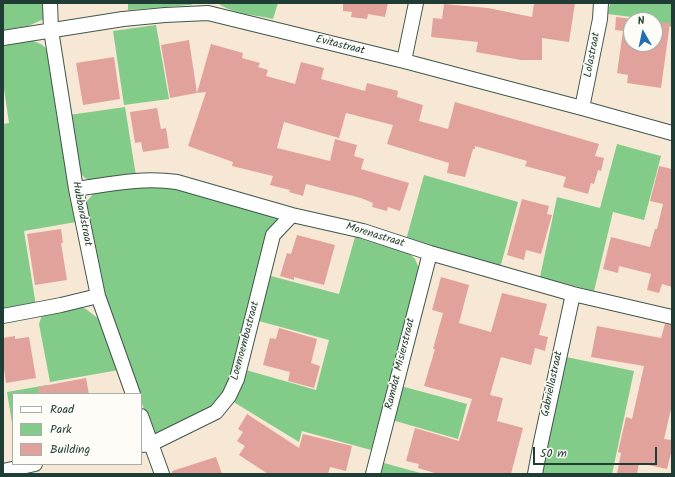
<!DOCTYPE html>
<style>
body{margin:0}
#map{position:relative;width:675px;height:477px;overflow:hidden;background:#f6e8d4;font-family:Kalam,sans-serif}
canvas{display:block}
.frame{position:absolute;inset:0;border:4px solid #1f3d34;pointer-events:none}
.legend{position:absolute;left:12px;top:393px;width:130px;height:72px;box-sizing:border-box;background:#fdfcf7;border:1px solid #a4b0a9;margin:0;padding:5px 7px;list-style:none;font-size:12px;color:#1f3d34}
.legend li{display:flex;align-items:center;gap:8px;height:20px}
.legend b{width:20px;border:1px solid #a4b0a9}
.north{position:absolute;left:623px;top:12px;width:40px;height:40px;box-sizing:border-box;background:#fdfcf7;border:1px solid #a4b0a9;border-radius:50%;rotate:351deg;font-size:11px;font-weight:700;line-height:16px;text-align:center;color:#1f3d34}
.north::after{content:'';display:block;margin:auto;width:14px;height:18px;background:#1f6fb2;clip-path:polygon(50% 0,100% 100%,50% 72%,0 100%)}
.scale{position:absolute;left:533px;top:447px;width:124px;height:18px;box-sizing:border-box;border:2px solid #1f3d34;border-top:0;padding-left:5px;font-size:12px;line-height:14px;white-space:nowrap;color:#1f3d34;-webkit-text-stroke:3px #fdfcf7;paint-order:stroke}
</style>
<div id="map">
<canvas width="675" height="477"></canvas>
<div class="frame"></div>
<ul class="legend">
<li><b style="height:5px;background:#fff"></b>Road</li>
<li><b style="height:11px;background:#82cb88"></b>Park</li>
<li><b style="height:11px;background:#e2a29c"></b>Building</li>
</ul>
<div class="north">N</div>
<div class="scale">50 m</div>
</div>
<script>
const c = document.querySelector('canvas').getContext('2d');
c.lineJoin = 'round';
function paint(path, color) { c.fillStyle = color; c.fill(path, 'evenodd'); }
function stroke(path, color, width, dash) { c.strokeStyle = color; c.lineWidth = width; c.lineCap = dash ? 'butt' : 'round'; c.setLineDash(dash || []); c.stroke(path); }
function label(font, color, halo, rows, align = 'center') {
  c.font = font + ' Kalam,sans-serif'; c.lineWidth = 3; c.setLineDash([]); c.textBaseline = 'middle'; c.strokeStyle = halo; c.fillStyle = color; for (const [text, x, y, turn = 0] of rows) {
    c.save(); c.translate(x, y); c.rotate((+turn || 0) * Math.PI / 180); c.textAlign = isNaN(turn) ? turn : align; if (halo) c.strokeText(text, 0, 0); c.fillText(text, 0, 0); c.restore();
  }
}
paint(new Path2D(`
 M3,3H45L44,19L28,26L3,30Z
 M128,3H197L190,5L128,10Z
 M218,3H278L273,19C256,15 232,14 218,3Z
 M610,3H672V27L655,22V20L608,14Z
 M156,25L169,99L124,105L113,31Z
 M32,41C45,44 48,49 51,61L76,222L24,231L36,306L3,313V124L9,123L3,82V46Z
 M125,107L136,176L92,181L85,178L80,173L69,115Z
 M617,144L661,156L644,220L613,212L594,291L540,277L557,197L600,208Z
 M424,175L518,202L500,268L406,240Z
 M164,184L276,216L278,219V222L233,378L225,393L206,412L155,436L153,433L141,401V394H138L103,296L86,211V202L95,192Z
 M355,237L410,254L415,259L418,266V275L371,450L302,431L299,442L232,401L246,370L316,390L329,340L255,320L267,275L339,294Z
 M77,306L86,309L100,320L119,370L50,382L39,324L42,315Z
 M566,357L634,371L612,474H542L545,451Z
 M47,385L49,394H13V429L7,392Z
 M401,386L467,404L458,439L392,420Z
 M384,463L424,474H381Z`), '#82cb88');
paint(new Path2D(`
 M343,3H388L385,17L368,14L367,19L351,17L352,12L343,11Z
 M534,3H575L569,42L542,38V60H521L476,52L478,42L431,37L433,18L442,19L444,4L488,8L532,17Z
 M616,17L641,20H631V44H655V22L670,23L661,88L627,83L628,75L617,73L623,31L615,30Z
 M189,40L197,93L170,98L161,45Z
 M211,44L243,53L242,58L260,63L258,67L268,70L266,76L295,84L301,62L324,68L321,79L365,91L367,83L398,91L397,97L423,105L419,121L448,129L455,102L599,144L595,156L604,158L601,171L598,170L594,184L591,183L588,194L563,187L566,177L525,166L527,161L475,146V149H473L465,177L447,173L449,163L387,144L393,125L346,113L339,138L284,122L277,148L330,161L335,139L357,145L354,156L364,159L361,169L409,183L400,211L388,207L387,211L372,207L373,203L361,198L306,184L303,196L289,192L290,190L270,185L273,176L232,166L233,162L188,146L206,92L197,93Z
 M114,57L120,99L83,105L76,63Z
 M157,108L161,129L166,128L169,148L143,152L141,142L135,143L130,112Z
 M659,166L672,169V287L662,284L659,293L647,290L651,274L619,266L618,273L603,269L611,237L650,247L655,229H657L663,204L650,201Z
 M522,199L549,206L547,214L552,215L541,254L526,250L524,260L507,255Z
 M61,229L63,243H61L67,280L35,285L27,234Z
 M297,235L335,245L324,285L294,277V280L280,276L287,253L291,254Z
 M441,277L469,285L459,323L491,332L502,293L547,304L539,335L548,337L545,351L535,348L531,365L501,357L490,395L503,398L497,421L523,428L511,474H438L418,468L419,464L406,461L415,428L459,441L472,399L424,386L435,349H433L443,313L432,310Z
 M665,324L672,325V405L664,439L672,440V449L667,469L639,463L637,474H617L621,453L618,452L626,417L632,419L644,366L591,357L597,326L661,338Z
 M279,328L317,339L311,363L320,366L314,388L288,381L290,372L263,365L270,338L276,339Z
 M15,336V339L29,337L36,378L6,383L3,362V338Z
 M86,378L89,394H39L38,387Z
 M247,414L299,448L303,434L352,446L346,471L330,467L328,474H268L239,455L245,446L237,441L243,432L238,429Z
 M216,457L222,474H172V471Z`), '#e2a29c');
const street = new Path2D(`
 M50,3L51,30L76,189L98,296L133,394
 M3,38L123,19L165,15L208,13L404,61L582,108L672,133
 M404,61L416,3
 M582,108L600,19L601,3
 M76,189C111,184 142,177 177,182L292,215L363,231L430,253L573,294L672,317
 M3,316L61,305L98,296
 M141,416L162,474
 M141,445L151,444L216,412L229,396L237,379L273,235L292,215
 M3,471L35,464
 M373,474L430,253
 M535,474L541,442L573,294`);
stroke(street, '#3f574c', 16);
stroke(street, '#fff', 14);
label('11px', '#1f3d34', '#fdfcf7', [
 ["Evitastraat",340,46,14],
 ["Lolastraat",593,55,-79],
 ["Hubbardstraat",81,214,79],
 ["Morenastraat",375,236,17],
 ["Loemoembastraat",246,341,-75],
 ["Ramdat Misierstraat",401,364,-76],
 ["Gabriellastraat",553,384,-78]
]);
</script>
